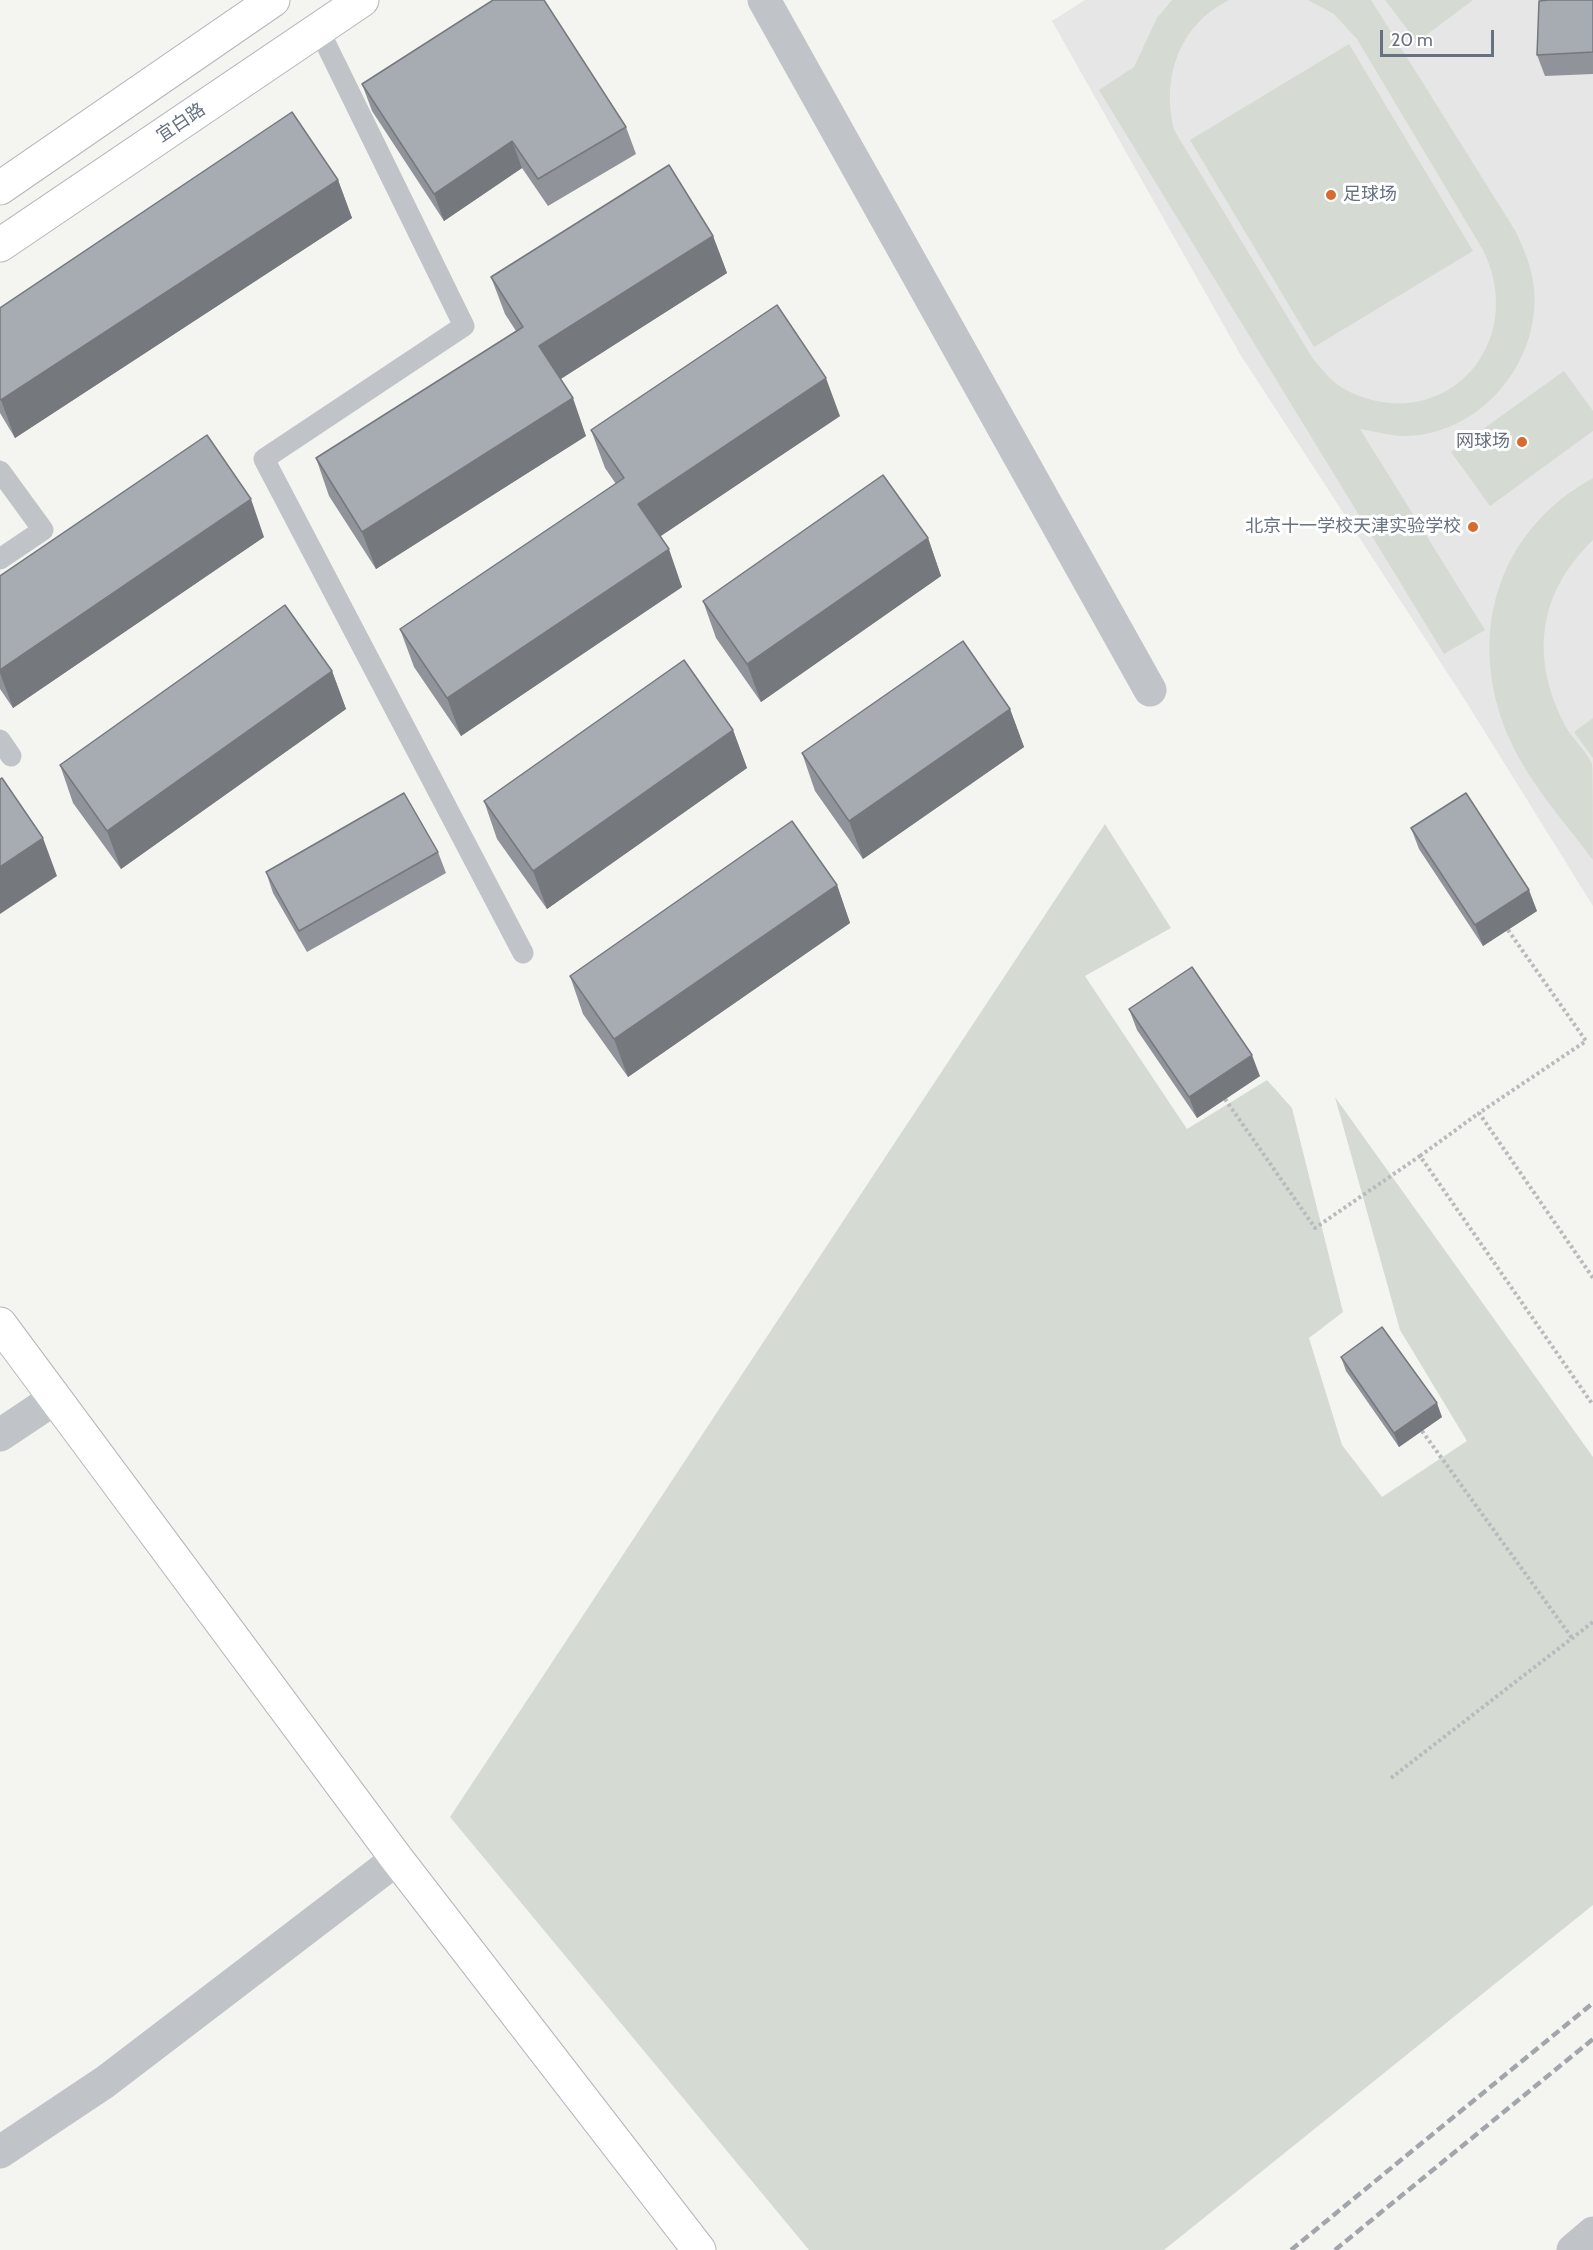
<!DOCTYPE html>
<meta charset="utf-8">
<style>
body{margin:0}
#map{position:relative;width:1593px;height:2250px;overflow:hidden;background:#f4f5f1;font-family:Cabin,sans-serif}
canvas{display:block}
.scale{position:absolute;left:1380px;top:30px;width:114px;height:27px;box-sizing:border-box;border:3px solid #667181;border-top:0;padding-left:8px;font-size:18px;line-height:21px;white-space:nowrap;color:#667181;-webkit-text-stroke:4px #fff;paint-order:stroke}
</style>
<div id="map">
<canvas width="1593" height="2250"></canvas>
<div class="scale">20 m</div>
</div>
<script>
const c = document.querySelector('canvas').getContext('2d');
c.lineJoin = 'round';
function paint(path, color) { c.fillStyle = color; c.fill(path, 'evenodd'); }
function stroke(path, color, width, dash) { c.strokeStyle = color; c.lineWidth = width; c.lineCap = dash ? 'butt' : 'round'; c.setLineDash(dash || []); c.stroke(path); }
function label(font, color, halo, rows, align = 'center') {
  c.font = font + ' Cabin,"Noto Sans SC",sans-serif'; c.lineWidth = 6; c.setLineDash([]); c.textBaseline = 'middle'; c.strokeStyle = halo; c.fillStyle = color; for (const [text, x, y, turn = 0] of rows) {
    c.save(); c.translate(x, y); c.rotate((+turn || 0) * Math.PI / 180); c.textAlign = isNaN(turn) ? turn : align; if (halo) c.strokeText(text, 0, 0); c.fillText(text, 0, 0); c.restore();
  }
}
paint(new Path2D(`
 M1085,0H1593V906L1465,700L1240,354L1052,21Z`), '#e5e6e5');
paint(new Path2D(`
 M1172,0H1229C1179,25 1161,77 1174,130L1313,359C1323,370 1332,383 1346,390C1442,439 1530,345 1483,250L1357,39L1334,14L1308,0H1371L1516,232C1524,249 1532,268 1534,288C1541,364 1478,438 1400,436C1387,435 1373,431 1360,429L1485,630L1444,654L1099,90L1134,67L1157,18Z
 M1385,0H1473L1417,42Z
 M1349,44L1473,251L1314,347L1190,140Z
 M1564,371L1593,411V431L1490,506L1451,452Z
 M1593,478V540C1537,594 1530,659 1566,727C1573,740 1586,750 1592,764C1593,773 1593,844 1593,860C1565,822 1529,783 1510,740C1465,639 1495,532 1593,478Z
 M1593,718V758L1574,732Z
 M1105,824L1171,928L1085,976L1187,1129L1267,1080L1292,1108L1343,1312L1309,1338L1342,1445L1382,1497L1467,1441L1400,1330L1335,1097L1593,1457V1905L1164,2250H809L450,1817Z`), '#d5dbd3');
const secondary = new Path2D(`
 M0,188L273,0
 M0,245L362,0
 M0,1324L397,1859L699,2250`);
stroke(secondary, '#b3b6bb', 35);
stroke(new Path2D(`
 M1508,930L1586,1041L1479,1113L1593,1278
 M1225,1099L1315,1228L1420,1156L1593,1405
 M1420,1156L1479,1113
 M1422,1431L1572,1638
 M1391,1778L1593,1622`), '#b8babd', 4, [3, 3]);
stroke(new Path2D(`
 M319,30L464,326L264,459L523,953
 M0,471L43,530L0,559
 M0,740L11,756`), '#c0c3c7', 21);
stroke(new Path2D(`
 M764,0L1150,690
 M0,1435L54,1399
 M0,2152L105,2082L397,1859
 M1573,2250L1593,2233`), '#c0c3c7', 33);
stroke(secondary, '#fff', 33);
stroke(new Path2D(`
 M1291,2250L1593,2003
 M1335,2250L1593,2039`), '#a2a6ac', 4.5, [9, 4.5]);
paint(new Path2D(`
 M1593,0V74L1545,76L1537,55Z
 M362,84L626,127L636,154L548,206L522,168L444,221L372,111Z
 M338,180L352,218L15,438L0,413V308Z
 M713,236L727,273L560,379L586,436L376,569L329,496L316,458L516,331L505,314L491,277Z
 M840,416L660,536L682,587L461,736L414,667L400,629L616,484L605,468L591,430Z
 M264,537L13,708L0,689V576Z
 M928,538L941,576L761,702L716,638L703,601Z
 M332,671L346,709L121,869L73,803L60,765Z
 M1010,709L1024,747L863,859L815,791L802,753Z
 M733,730L747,768L547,909L497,839L484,801Z
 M1411,828L1537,911L1483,946L1419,849Z
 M438,852L446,873L307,952L273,893L266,872Z
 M837,885L850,923L628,1077L583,1014L570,976Z
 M1129,1009L1260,1076L1197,1118L1137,1030Z
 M1341,1357L1442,1417L1399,1447L1346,1371Z`), '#90949a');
paint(new Path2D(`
 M512,141L522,168L444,221L434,194Z
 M338,180L352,218L15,438L1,400Z
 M713,236L727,273L553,384L539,346Z
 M826,378L840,416L652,542L638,504Z
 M573,398L586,436L376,569L362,532Z
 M251,499L264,537L13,708L0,673V670Z
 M928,538L941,576L761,702L747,664Z
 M669,549L682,587L461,736L447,698Z
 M332,671L346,709L121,869L107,831Z
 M1010,709L1024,747L863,859L849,821Z
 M733,730L747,768L547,909L533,871Z
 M43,838L57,876L0,914V867Z
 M837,885L850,923L628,1077L614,1039Z
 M1529,890L1537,911L1483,946L1475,925Z
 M1252,1055L1260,1076L1197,1118L1189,1097Z
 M1437,1403L1442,1417L1399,1447L1394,1433Z`), '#75787d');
const building = new Path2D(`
 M493,0H544L626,127L538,179L512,141L434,194L362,84Z
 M1549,0H1593V52L1537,55L1539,1Z
 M292,112L338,180L1,400L0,398V308Z
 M669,165L713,236L539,346L573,398L362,532L316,458L523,327L491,277Z
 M777,305L826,378L638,504L669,549L447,698L400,629L624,478L591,430Z
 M207,435L251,499L0,670V576Z
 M883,475L928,538L747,664L703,601Z
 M285,605L332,671L107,831L60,765Z
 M963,641L1010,709L849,821L802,753Z
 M684,660L733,730L533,871L484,801Z
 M2,778L43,838L0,867V779Z
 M404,793L438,852L299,931L266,872Z
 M1466,793L1529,890L1475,925L1411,828Z
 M792,821L837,885L614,1039L570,976Z
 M1192,967L1252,1055L1189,1097L1129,1009Z
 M1382,1327L1437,1403L1394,1433L1341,1357Z`);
paint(building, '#a7acb3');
stroke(building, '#75787d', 1.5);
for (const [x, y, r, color] of [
 [1331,195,6,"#d76a2f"],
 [1522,442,6,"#d76a2f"],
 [1473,527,6,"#d76a2f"]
]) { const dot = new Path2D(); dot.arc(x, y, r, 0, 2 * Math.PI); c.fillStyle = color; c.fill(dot); stroke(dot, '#fff', 2); }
label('18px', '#667181', '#fff', [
 ["宜白路",181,123,-34]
]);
label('18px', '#667181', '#fff', [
 ["足球场",1343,195,"left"],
 ["网球场",1510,442],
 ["北京十一学校天津实验学校",1461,527]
], 'right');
</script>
